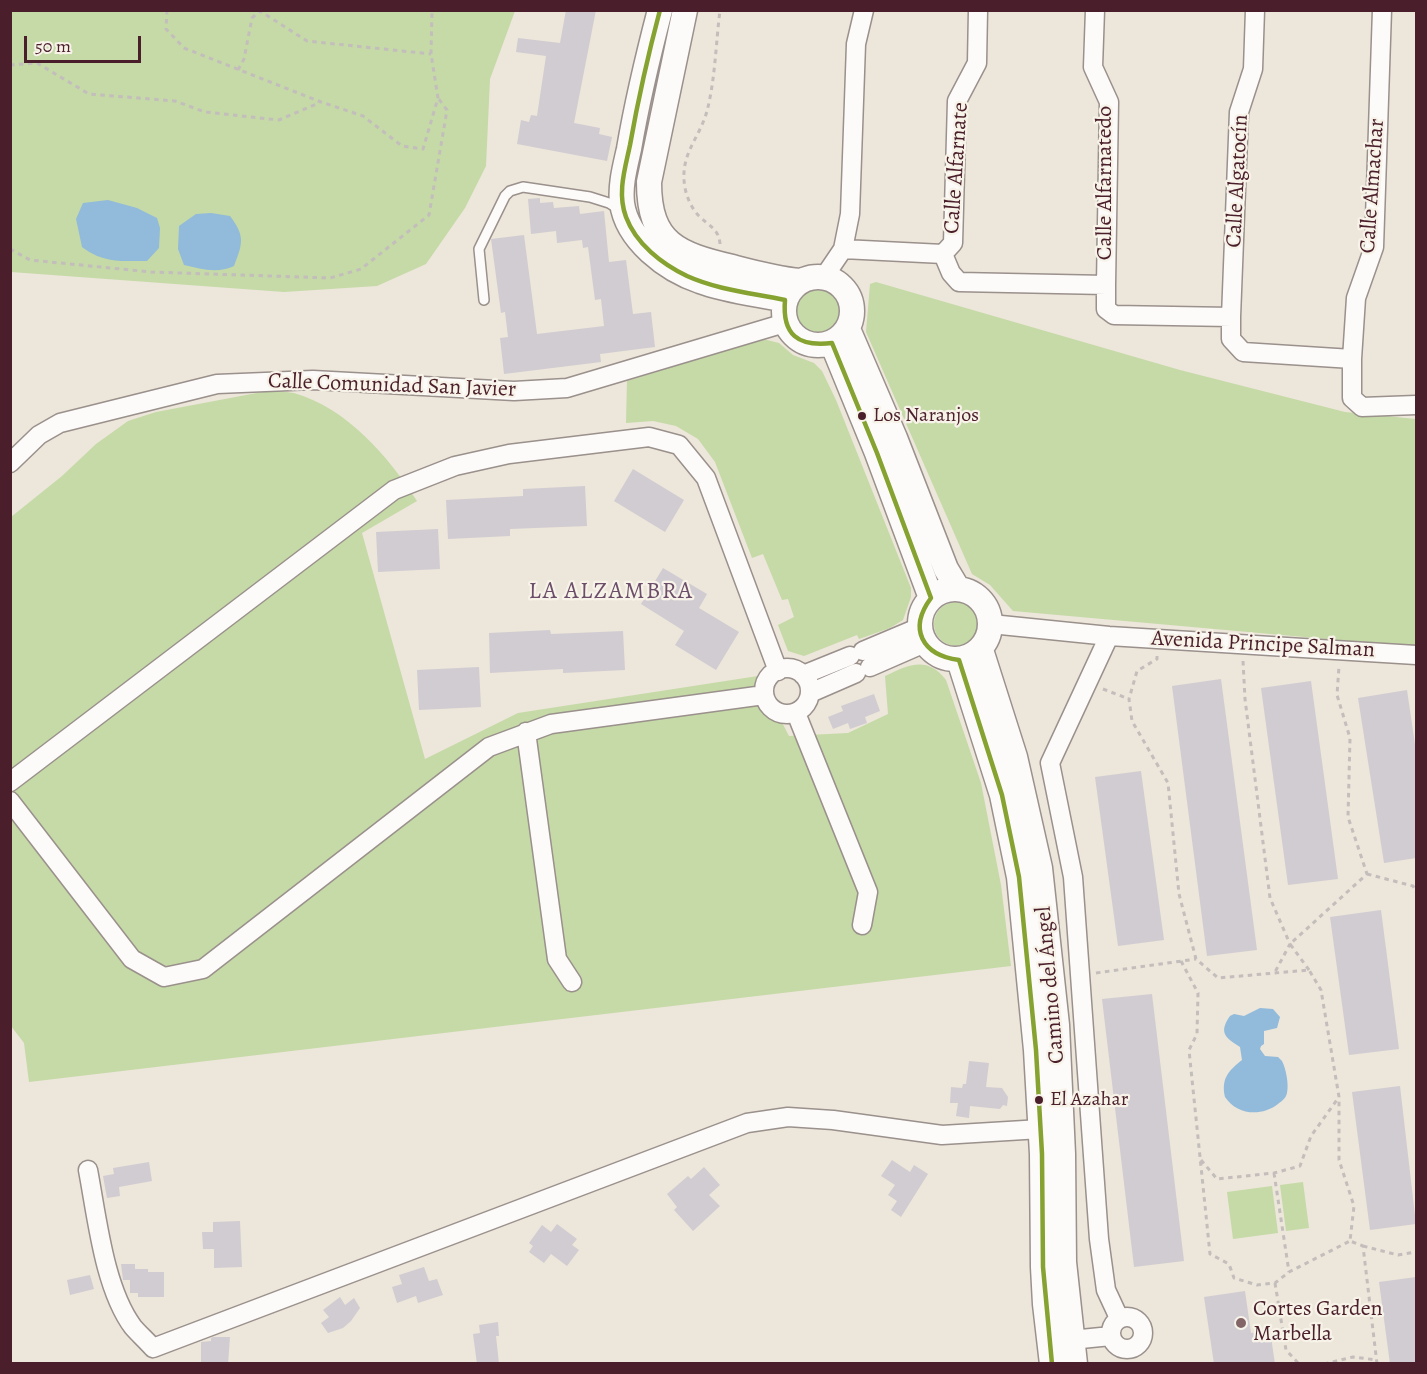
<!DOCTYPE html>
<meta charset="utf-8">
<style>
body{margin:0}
#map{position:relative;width:1427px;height:1374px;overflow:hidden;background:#ede6da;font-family:Alegreya,serif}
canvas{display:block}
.frame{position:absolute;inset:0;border:12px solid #4a1f2b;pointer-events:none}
.scale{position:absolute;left:24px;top:36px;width:117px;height:27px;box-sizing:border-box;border:3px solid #4a1f2b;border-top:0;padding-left:8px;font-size:18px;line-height:21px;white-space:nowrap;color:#4a1f2b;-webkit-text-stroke:4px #f7f3e8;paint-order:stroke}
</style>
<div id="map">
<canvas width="1427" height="1374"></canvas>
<div class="frame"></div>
<div class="scale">50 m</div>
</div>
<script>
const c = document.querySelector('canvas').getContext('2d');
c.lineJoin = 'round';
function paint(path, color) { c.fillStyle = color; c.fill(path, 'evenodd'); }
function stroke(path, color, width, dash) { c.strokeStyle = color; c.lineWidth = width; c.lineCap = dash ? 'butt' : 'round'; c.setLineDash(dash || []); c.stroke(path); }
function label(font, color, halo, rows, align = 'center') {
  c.font = font + ' Alegreya,serif'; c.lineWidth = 4.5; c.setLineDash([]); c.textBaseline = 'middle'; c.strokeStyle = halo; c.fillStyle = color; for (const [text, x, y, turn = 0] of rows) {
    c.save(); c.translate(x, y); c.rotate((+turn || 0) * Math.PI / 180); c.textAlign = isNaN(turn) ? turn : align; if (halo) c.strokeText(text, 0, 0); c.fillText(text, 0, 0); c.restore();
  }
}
paint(new Path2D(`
 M10,11H515L490,79L486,166L465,208L426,264L377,286L284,292L11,272Z
 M876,282L1180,370L1345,412L1416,419V647L1013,611L990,585L972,574L866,332L870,284Z
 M797 311a21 21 0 1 1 42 0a21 21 0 1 1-42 0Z
 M763,339L779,343L793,355L814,363L822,371L836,400L911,588V597L903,620L890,628L859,639L857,635L804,656L788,651L778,625L794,617L788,599L782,600L763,554L752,558L715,462L698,439L676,426L653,421L626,423L627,381Z
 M262,392C272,392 284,391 294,393C347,408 389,457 417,501L362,533L425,759L518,713L758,676L789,736L848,733L888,714L885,676C908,665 927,655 946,680L981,783L1001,885L1011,966L29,1082L24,1043L11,1026V517L62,476L96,444L128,421L156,412Z
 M934 624a22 22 0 1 1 44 0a22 22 0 1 1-44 0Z
 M1303,1182L1309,1228L1286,1231L1280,1185Z
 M1272,1186L1278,1233L1233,1239L1227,1192Z`), '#c5daa7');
paint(new Path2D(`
 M108,200L137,208L157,218L160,228L159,248L147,261C120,261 103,263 82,247L76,219L83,203Z
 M211,213L230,216C245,236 243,243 234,266C217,274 201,269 184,265L178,249L179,226L196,214Z
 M1260,1008L1273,1009L1280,1017L1277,1028L1264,1031V1044L1261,1046L1260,1049L1265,1056L1278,1057L1282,1061C1286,1069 1289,1084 1287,1093C1286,1098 1282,1101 1278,1104C1261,1117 1237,1115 1225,1097C1221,1079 1228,1071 1242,1060L1240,1047C1226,1038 1218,1033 1230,1016L1234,1014L1244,1016Z`), '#91badb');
paint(new Path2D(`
 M566,10H596L574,123L600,128L599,134L612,137L607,161L517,144L521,120L529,122L531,115L537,116L546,56L516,52L518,38L560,43Z
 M540,198V203L553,202L554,208L579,206L580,214L604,211L609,262L626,260L633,314L651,312L655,347L600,354L601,362L504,374L500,338L508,337L505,312L501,313L491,239L524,235L537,334L604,326L601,299L595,300L588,247L583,248L582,240L557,243L556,231L531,234L528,199Z
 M633,469L684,500L665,532L614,501Z
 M585,486L587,526L510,529V536L448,539L446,500L523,496V489Z
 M438,529L440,569L378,572L376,532Z
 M663,568L707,594L699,608L739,632L716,670L675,645L684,631L641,604Z
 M550,630L551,634L623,631L625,670L563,673V669L490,673L489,633Z
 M479,667L481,707L419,710L417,670Z
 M1221,679L1257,950L1207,956L1172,686Z
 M1311,681L1338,879L1288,885L1261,688Z
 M1407,690L1416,751V858L1384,863L1358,698Z
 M874,694L880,711L865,717L867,723L850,729L848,723L833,729L828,717L843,711L841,706Z
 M1141,771L1164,940L1118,946L1095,777Z
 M1381,910L1399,1049L1349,1055L1330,917Z
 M1152,994L1184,1261L1134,1267L1102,999Z
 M969,1061L989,1063L986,1087L1002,1088L1008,1097L1007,1106L1003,1105L1000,1109L970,1106L969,1118L956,1116L958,1103H950L951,1087L962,1088L963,1084H966Z
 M1400,1086L1416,1224L1370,1230L1352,1092Z
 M892,1160L910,1172L914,1165L928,1174L901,1217L891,1210L897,1201L888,1195L895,1185L881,1176Z
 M149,1162L152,1181L119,1187L120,1196L107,1198L103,1176L114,1174L113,1168Z
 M704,1167L720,1185L709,1195L720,1206L693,1231L674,1210L677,1207L667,1194L688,1176L691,1179Z
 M240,1221L242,1267L214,1268V1249H203L202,1232H213V1222Z
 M557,1224L577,1239L572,1245L579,1250L567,1266L551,1254L544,1263L529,1252L533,1246L529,1243L542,1225L551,1232Z
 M121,1264H135V1269H148V1272H164V1297H138V1293H130V1280H123Z
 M424,1267L429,1281L437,1279L443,1295L418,1303L416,1296L397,1303L392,1287L402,1284L399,1275Z
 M90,1275L94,1289L70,1295L67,1280Z
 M1416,1277V1364H1390L1379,1282Z
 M1245,1291L1251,1333L1270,1330L1275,1364H1214L1204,1297Z
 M340,1297L345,1305L354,1298L360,1308L351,1321L343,1328L328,1333L321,1323L329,1317L323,1310Z
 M498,1322L499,1336H496L499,1364H477L473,1334L480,1333L479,1325Z
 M213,1337H230L228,1364H201V1342L211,1341V1338Z`), '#d1ccd2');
const service = new Path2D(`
 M484,300L479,249L505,196L510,191L523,187L590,197L609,203L620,210`);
const minor = new Path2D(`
 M1095,10L1093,67L1109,102L1106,285
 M843,249L943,254L951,273L959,282L1106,285V309L1114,315L1231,317V339L1243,352L1352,359V398L1362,407L1416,405
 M943,254L953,243L957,101L977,63L978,10
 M824,277L843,249L850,214L856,44L864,10
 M1231,317L1239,112L1253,69L1255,10
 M1352,359L1356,298L1374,247L1382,10
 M10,463L39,435L60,423L217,384L313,380L514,391L567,388L785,323
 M991,624L1109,636L1416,655
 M1109,636L1050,763L1073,877L1099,1239L1106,1290L1119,1318
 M863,651L920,627
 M870,667L925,643
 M764 691a23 23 0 1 1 46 0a23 23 0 1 1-46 0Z
 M803,675L850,656
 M810,693L856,673
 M796,713L868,892L862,925
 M526,732L557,959L572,982
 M10,782L394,490L455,466L509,454L649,437L679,445L706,478L778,671
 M10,801L132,959L164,977L203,969L489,747L551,724L764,695
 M88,1170C97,1217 104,1288 133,1327C139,1334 147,1341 153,1348L747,1123L788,1117L833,1120L942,1135L1041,1129
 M1111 1333a16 16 0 1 1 32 0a16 16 0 1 1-32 0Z
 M1071,1340L1111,1336`);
const tertiary = new Path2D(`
 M660,10C648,56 637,102 629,149C625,167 620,185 622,203C627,240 667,270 700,281C727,291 757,294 785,300
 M685,10L649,182C649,244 678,254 732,267C755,273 777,279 800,281
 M784 311a34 34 0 1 1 68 0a34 34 0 1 1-68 0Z
 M848,329L895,438L946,569L958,589
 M832,343L877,453L931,598
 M920 624a35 35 0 1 1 70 0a35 35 0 1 1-70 0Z
 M981,650L1015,757L1040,868L1057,1025L1063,1154L1064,1262L1075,1364
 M959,660L1002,795L1019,877L1036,1050L1042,1154L1043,1267L1045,1304L1052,1364`);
stroke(service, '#9a908c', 12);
stroke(minor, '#9a908c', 21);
stroke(tertiary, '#9a908c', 27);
stroke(new Path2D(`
 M167,10L166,29L184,48L321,102L363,116L402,146L423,149L438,98L431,54L432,10
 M10,65L37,63L89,94L175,101L205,112L279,120L319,103
 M238,70L244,59L252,18L260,11L307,41L431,54
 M720,244C719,229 709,226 699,216C692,209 687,198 685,188C679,154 699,140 707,111C715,81 716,42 720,10
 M10,249L30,260L151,272L330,278L361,269L429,215L447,110L438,98
 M1157,656V659L1137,671L1129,699L1132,721L1168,783L1179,894L1196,959L1218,978L1309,970L1321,990L1339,1097V1160L1354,1206L1350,1241L1363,1246L1377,1364
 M1243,661L1245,699L1270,898L1290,944L1275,972
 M1103,689L1129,699
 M1367,874L1413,886L1416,892
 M1181,961L1198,993L1197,1034L1189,1050L1210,1254L1229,1264L1234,1278L1257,1285L1275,1283L1289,1272L1350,1241
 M1309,970L1290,944L1367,874L1348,817L1350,738L1337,695L1339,666
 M1096,973L1196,959
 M1201,1160L1217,1179L1274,1173L1300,1166L1311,1136L1339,1097
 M1274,1173L1289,1272
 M1363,1246L1398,1255L1416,1252
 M1275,1283L1286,1350L1299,1364
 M1324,1364L1353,1357L1377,1360`), '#c3bdbc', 3, [4.5, 4.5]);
stroke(service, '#fcfbf9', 9);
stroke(minor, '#fcfbf9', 18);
stroke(tertiary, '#fcfbf9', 24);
stroke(new Path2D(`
 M660,10C648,55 638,100 630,145C625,169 617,193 626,217C636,244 662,264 687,276C718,290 752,293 785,300C782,335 798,347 832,343L877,453L931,598C908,629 922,655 959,660L1002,795L1019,877L1036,1050L1042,1154L1043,1267L1052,1364`), '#86a230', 4.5);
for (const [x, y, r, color] of [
 [862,416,5,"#4a1f2b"],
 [1039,1100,5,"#4a1f2b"],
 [1241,1323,6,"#836568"]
]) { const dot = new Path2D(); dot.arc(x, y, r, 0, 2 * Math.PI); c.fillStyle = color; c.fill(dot); stroke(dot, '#f7f3e8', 2); }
label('20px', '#4a1f2b', '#f7f3e8', [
 ["Los Naranjos",873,416],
 ["El Azahar",1050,1100]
], 'left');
label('22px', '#4a1f2b', '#f7f3e8', [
 ["Calle Alfarnate",957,168,-86],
 ["Calle Algatocín",1238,181,-87],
 ["Calle Alfarnatedo",1106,183,-90],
 ["Calle Almachar",1373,186,-86],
 ["Calle Comunidad San Javier",392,386,2],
 ["Avenida Principe Salman",1263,645,3],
 ["Camino del Ángel",1051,985,-95]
]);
label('22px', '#4a1f2b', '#f7f3e8', [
 ["Cortes Garden",1253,1310],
 ["Marbella",1253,1335]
], 'left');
c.letterSpacing = '1.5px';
label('24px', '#6c4e6a', '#f7f3e8', [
 ["LA ALZAMBRA",611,592]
]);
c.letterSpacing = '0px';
</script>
